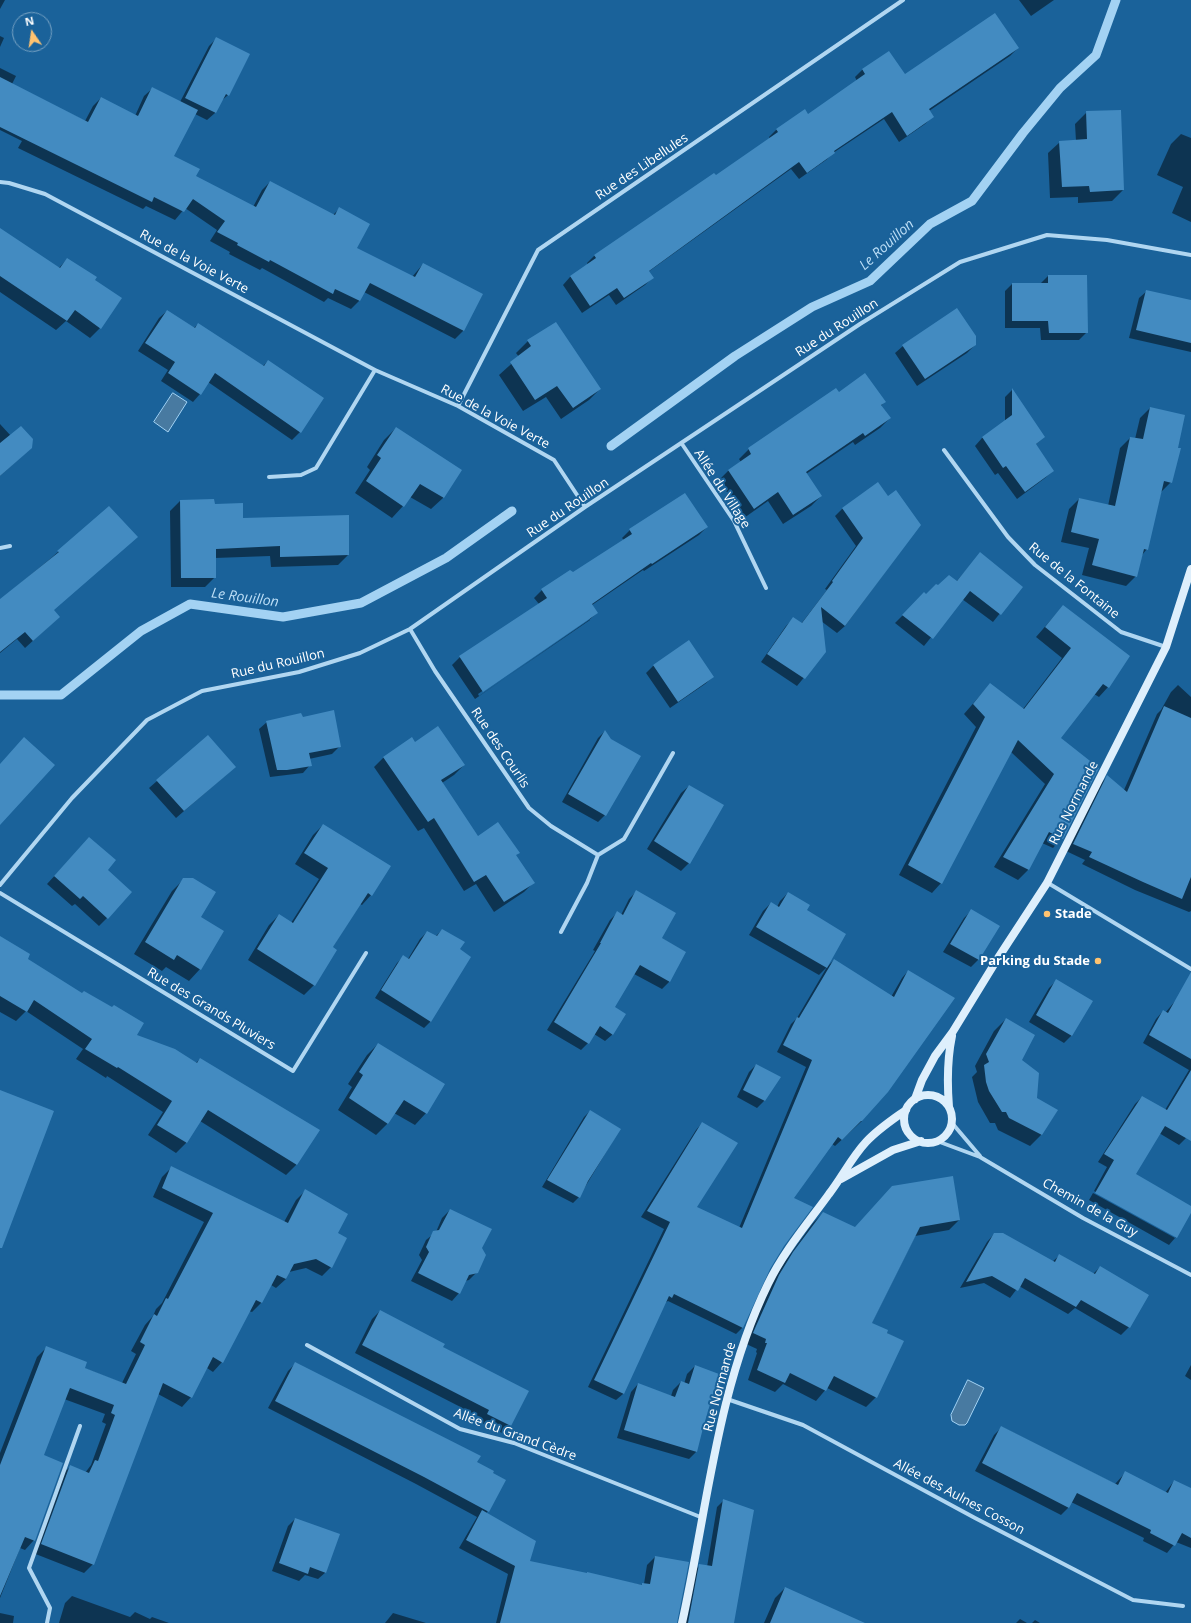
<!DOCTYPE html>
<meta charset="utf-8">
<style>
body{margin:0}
#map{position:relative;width:1191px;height:1623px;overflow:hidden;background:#1a629a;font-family:"Open Sans",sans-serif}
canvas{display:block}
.north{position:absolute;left:12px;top:12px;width:40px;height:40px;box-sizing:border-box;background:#1a629a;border:1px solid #76a1c2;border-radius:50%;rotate:347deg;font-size:11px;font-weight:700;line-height:16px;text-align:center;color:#fff}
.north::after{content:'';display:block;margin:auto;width:14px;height:18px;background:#ffc370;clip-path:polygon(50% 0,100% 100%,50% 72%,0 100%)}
</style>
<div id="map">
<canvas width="1191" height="1623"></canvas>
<div class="north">N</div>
</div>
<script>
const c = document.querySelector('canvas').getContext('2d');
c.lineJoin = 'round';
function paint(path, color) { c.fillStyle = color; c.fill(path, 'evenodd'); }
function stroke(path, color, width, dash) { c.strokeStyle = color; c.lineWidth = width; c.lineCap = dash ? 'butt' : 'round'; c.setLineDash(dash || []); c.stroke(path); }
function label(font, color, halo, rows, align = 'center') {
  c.font = font + ' "Open Sans",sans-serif'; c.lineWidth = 4; c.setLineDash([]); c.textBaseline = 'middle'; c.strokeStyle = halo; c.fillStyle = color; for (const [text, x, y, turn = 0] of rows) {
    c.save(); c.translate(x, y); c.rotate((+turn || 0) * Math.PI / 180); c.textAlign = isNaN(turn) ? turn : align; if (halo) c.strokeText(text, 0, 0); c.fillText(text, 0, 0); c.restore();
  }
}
const water = new Path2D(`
 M173,393L187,402L168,432L154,422Z
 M968,1380L984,1388L967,1423L965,1425H959L952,1421L951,1415Z`);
paint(water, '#487aa1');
stroke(water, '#a3d2f3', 1);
paint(new Path2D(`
 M0,0H5L0,9Z
 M1019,0H1054L1031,16Z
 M0,36L4,38L0,47Z
 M217,38L228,95L220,102L215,113L207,120L195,114L173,156L194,176L253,207L262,190L270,182L333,215L340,208L356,249L412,277L423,264L482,295L463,331L455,339L364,292L359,301L351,309L328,298L324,302L262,268L260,270L229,254L230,252L210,241L217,230L185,208L175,220L146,206L143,209L18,148L22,141L0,130V68L16,76L12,84L85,121L93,106L101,98L135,116L144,96L153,88L180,102L209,46Z
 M1018,48L1010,56L929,111L933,116L925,124L899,142L884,119L833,153L826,160L799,179L791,169L648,272L652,278L645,285L616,305L609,295L582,313L563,285L570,277L588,265L587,263L595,255L715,177L770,139L769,137L777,129L808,115L857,81L855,77L863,69L905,76Z
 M1087,112L1123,190L1112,201L1078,203V197L1050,198L1048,153L1060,142L1076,141L1075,124Z
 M1181,134L1191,138V222L1172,213L1183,187L1157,175L1171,144Z
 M0,230L59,268L67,259L93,281L121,299L100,328L90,338L66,321L56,330L0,292Z
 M1048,276L1087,332L1079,340H1041L1040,328H1005V291L1012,284H1040Z
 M1147,291L1191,301V352L1129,338L1139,298Z
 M167,311L194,328L198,324L263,366L268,361L300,432L292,440L208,382L200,394L193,402L161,381L168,370L138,351L159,318Z
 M556,323L600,389L589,400L561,419L546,397L523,411L499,375L519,357L516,353L528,341Z
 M975,345L967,353L917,386L895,353L903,346Z
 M1012,390L1044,437L1035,445L1053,471L1045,478L1017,499L998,473L995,475L975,446L982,438L1005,422V397Z
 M839,393L884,402L881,406L890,418L880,428L855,445L853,442L806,474L821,496L811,506L783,524L768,501L744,518L719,480L728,471L741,462L739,459L749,449Z
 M1150,408L1171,482L1161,492L1147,549L1142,555L1136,576L1126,586L1082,575L1089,548L1061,542L1069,509L1079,499L1108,506L1120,448L1130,438L1135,439L1140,418Z
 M0,424L11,436L31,448L0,476Z
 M396,428L460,470L443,498L431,509L410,497L403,506L392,518L355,493L370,470L367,467L384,440Z
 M878,483L888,497L920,525L845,626L837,633L821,621L825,652L797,686L761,662L786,626L793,619L801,624L827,590L825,589L856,546L835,516L842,509Z
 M180,501L214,505L242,519L348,555L338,565L271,567L270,556L215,558V577L205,587H171L170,511Z
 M109,507L53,611L59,617L25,648L17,639L0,653V600L50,559Z
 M707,527L699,535L644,571L643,570L592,605L597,613L589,620L475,699L452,665L460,657L539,604L534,598L542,590L572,574L624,540L622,538L630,530ZM590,617V620L479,696L478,694Z
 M980,554L1021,587L993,622L962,599L924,646L895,623L924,594L926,596L956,582Z
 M1063,606L1108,687L1099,697L1094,694L1059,738L1062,838L1053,848L1042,843L1028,870L1018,880L994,867L1045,784L1011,752L941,883L932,893L899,875L976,727L964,714L990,684L1023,709L1062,658L1036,637Z
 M689,642L713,677L705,684L670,708L646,673L653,666Z
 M1178,685L1191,697V911L1189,912L1135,890L1082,864L1085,860L1066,851L1100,784L1107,777L1124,790L1157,714L1161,710L1171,692Z
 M302,718L340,746L332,754L309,759L310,765L303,773L270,777L259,729L267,722Z
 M605,731V815L598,822L562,802L598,738Z
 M415,743L464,765L454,775L442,783L478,837L515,856L534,882L524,892L494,912L476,884L464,891L424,828L418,831L374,767L384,757Z
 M227,774L176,818L149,788L157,781Z
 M689,786V863L681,871L647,849L681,793Z
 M323,825L371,895L362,905L360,904L332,948L314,985L304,995L248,960L269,925L279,915L291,923L319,879L295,864L313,835Z
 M82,846L106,870L107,918L99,926L75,904L72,906L47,884Z
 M184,879L199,917L200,969L189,981L166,967L162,971L134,954L172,891Z
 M636,892L661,938L685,952L669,982L662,989L634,974L613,1008V1034L605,1041L594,1034L588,1043L581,1050L547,1030L595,951L593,950L610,920L617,913L621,915L629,899Z
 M788,893L805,911L827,967L819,975L749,935L763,911L771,903L777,907L780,901Z
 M971,911L979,959L971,967L943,952L964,918Z
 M442,930L459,950L431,1021L424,1028L375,998L397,963L404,956L408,959L420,939L427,932L435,937Z
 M0,938L26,959L135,1035L196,1063L200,1059L318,1130L296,1165L286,1175L200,1121L186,1143L176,1153L148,1135L163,1112L107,1076L106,1078L76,1059L83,1049L26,1011L16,1021L0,1012Z
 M834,960L891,997L902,978L908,971L862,1121L835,1146L832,1144L793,1198L783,1245L769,1269L743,1327L736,1334L668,1301L664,1303L623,1394L616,1400L588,1387L664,1229L641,1217L696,1130L702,1123L695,1208L739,1228L806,1067L777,1052L791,1024L797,1018L827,967Z
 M1056,981L1072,1035L1064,1043L1029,1022L1049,988Z
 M1176,1000L1191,1009V1128L1186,1138L1179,1145L1159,1133L1134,1174L1191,1207V1211L1175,1238V1236L1094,1191L1107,1167L1098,1162L1135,1104L1142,1097L1165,1110L1189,1070L1143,1043L1156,1019L1163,1011L1165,1013Z
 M1006,1019L1036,1099L1057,1111L1041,1135L1030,1146L998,1130L995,1123H990L978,1102L972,1077L977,1072L975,1066L994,1031Z
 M378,1044L426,1113L415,1125L394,1113L388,1123L376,1135L338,1110L352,1087L348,1084L367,1055Z
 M756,1065L779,1077L764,1101L757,1108L737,1097L749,1072Z
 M590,1111L620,1129L579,1197L573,1203L542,1187L584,1117Z
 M171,1168L284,1222L296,1200L305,1191L337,1234L331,1267L322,1276L306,1268L289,1272L286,1279L276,1288L271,1285L261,1303L252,1312L249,1311L222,1362L213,1372L207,1368L191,1397L182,1407L158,1394L93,1564L84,1573L33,1553L60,1476L70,1467L85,1473L91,1465L106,1424L102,1422L105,1414L64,1399L43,1456L34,1540L25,1550L20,1548L0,1598V1453L37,1357L46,1348L84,1368L122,1383L136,1354L131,1351L145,1325L153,1316L156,1309L162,1303L204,1222L153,1197L162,1177Z
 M1093,1193L1175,1238L1169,1245L1089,1200Z
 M450,1210L481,1248L477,1272L469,1280L465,1281L459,1293L452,1301L411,1281L422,1260L419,1255L426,1240L436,1232L442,1218Z
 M823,1213L854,1228L959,1220L949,1230L915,1236L871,1324L903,1342L876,1397L866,1407L827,1388L816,1401L783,1384L775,1392L748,1380L757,1353L756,1352L757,1349L744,1343L763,1297L784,1263L813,1223Z
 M994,1234L1052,1262L1060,1255L1093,1274L1100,1267L1129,1327L1121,1335L1075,1308L1068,1314L1019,1286L1010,1298L984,1283L960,1288L987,1242Z
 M380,1311L442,1347L528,1392L510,1426L502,1433L480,1422L482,1418L355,1353L372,1319Z
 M296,1363L476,1463L504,1481L486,1514L528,1562L641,1585L644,1584L647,1565L655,1557L665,1623H496L508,1574L459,1548L477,1517L416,1484L268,1408L288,1371Z
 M1191,1365V1380L1185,1376Z
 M695,1366L702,1428L696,1452L689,1459L617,1438L631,1392L638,1384L671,1396L673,1390L681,1382L684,1384L687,1374Z
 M1002,1427L1115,1484L1125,1473L1165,1493L1174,1481L1191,1489V1548L1176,1542L1167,1553L1143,1541L1144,1538L1071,1502L1069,1507L1061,1515L975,1471L994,1435Z
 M724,1500L733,1623H684L693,1572L700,1565L707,1567L717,1507Z
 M295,1519L326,1572L318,1579L305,1575L299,1581L272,1571L288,1526Z
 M785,1588L831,1623H764L775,1598Z
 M72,1596L130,1617L135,1612L150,1619L152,1617L169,1623H59L65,1603Z
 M0,1613L14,1616L13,1623H0Z
 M393,1613L426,1623H385Z
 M1020,1619L1027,1623H1016Z
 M1035,1620L1040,1623H1032Z`), '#0007');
stroke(new Path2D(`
 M611,446L735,356L812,307L870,281L930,224L972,201L1023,133L1060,88L1096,55L1116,0
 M0,695H61L141,631L190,604L283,617L361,603L446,558L512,511`), '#a3d2f3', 9);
paint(new Path2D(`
 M995,13L1019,48L929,109L934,117L907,136L892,112L834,151L835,153L807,173L799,162L649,271L654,278L624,298L617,288L590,306L570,276L596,258L594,255L714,173L716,175L778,132L776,129L805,109L808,114L865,74L862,69L889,51L905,74Z
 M216,37L250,54L229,96L226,94L216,113L185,98Z
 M0,77L88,122L101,97L138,116L152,87L198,110L174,156L200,169L196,176L256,207L270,181L335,215L339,207L370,224L357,248L415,277L423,263L483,294L464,331L370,283L360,301L335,289L333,294L270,260L269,262L237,245L238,243L217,232L225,221L193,199L184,212L154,197L152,202L0,127Z
 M1121,110L1124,190L1090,192L1089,186L1062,187L1059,141L1087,139L1086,111Z
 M0,228L60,268L67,258L97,277L95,280L122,298L101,329L75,310L67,321L0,276Z
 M1048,275H1087L1088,333H1049L1048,321H1012V283H1048Z
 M1146,290L1191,300V343L1136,330Z
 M957,308L976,336V345L925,379L902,345Z
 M167,310L195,328L198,323L264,366L268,360L324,398L301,433L215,373L201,395L168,373L175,362L145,343Z
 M556,322L601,389L573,408L557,386L535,400L510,362L531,346L527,340Z
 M865,373L886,402L881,405L891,418L865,436L863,433L806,472L822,496L793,515L778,492L754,509L728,470L751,454L748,448L836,388L839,392Z
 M1012,388L1045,437L1036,444L1054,471L1025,492L1006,466L1003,468L982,437L1012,415Z
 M1150,407L1185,415L1178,448H1181L1172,483L1164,481L1148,550L1144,549L1137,577L1092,565L1099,539L1071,532L1079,498L1115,506L1130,437L1143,439Z
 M21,426L33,439L32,448L0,476V443Z
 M396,427L462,470L444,498L420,484L404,507L366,481L381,458L377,455Z
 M878,482L888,496L896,490L921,525L845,626L821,607L826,652L805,679L767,654L793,617L802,623L833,582L832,581L863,538L842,508Z
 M685,493L708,527L652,564L651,563L592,604L598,613L483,692L459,656L547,598L541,589L570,570L573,572L632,534L629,529Z
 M214,499L215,504L243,503V518L349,515V555L280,557V546L216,549V578H181L180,500Z
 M109,506L138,537L54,610L60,617L33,641L25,632L0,652V599L59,552L57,551Z
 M980,552L1023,587L1001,615L970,591L933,639L902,615L924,592L926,594L936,584L938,585L949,575L957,581Z
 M1063,605L1130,656L1109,688L1103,684L1061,738L1099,768L1063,839L1049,832L1029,870L1003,857L1054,774L1018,740L942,884L908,865L985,717L973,704L990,683L1024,709L1071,648L1045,627Z
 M689,640L714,677L678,702L653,665Z
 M1164,706L1191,718V877L1182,899L1143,882L1089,857L1092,852L1073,844L1107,775L1127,792Z
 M334,710L341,747L309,753L312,766L287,770H277L266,721L301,713L303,717Z
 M438,726L465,765L441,780L478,836L498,822L520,853L516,855L535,883L504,902L486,875L474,882L434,818L428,822L383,757L412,737L415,742Z
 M605,730L611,739L641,756L606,816L568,794Z
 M208,735L236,767L184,811L156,780Z
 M24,737L55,765L0,825V764Z
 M689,785L724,805L690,864L654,841Z
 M323,824L391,866L372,896L368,893L333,947L337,950L315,986L257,949L279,914L293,923L328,868L304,853Z
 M89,837L116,860L108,870L132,892L108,919L83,896L80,899L54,876Z
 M183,878H193L216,892L201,917L224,931L201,970L177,955L174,960L145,942Z
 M636,890L676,913L662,938L686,952L670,982L640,965L615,1007L626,1014L613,1035L600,1026L589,1044L554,1022L601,943H600L617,911L623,915Z
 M788,892L810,905L807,910L846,934L827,968L756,927L771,902L779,907Z
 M971,909L1000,926L979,960L950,944Z
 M442,929L465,942L460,949L471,957L431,1022L381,990L403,955L409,959L427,931L437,936Z
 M0,936L30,954L28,959L82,993L84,991L112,1007L114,1005L144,1023L137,1035L175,1049L197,1063L200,1058L320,1130L297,1165L208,1110L187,1143L157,1125L172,1101L118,1067L117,1068L85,1049L92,1039L34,1000L27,1012L0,996Z
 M834,959L894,997L908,970L955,998L888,1092L862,1121H861L842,1140L838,1137L794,1198L813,1207L784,1246L770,1269L743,1328L674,1294L672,1298L669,1296L624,1394L594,1380L670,1222L647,1211L702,1122L738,1143L697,1207L742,1228L812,1060L783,1045L797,1017L799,1018Z
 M1191,972V1059L1149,1035L1163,1010L1168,1013Z
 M1056,979L1093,1001L1072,1036L1036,1015Z
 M1006,1018L1035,1035L1022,1060L1039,1073L1037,1098L1058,1110L1042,1135L1009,1118L1006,1112H1002L989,1091L986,1082L984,1065L989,1062L986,1054Z
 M378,1043L445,1084L427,1114L404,1100L388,1124L349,1098L363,1075L359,1072Z
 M756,1064L781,1077L765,1101L743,1090Z
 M1191,1070V1141L1165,1126L1136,1174L1191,1206V1213L1177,1238L1095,1193L1114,1160L1104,1154L1142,1096L1167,1110Z
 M0,1090L54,1111L2,1248H0Z
 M590,1110L621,1129L588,1181L580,1198L547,1180Z
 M171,1166L288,1223L305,1189L348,1214L338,1233L347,1238L332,1268L316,1259L294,1264L286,1279L277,1275L262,1303L256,1300L223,1363L213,1357L192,1398L163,1383L94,1565L41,1544L70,1465L89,1473L95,1460L98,1461L115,1415L111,1413L114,1405L70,1388L44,1455L63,1463L35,1541L25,1537L0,1596V1465L46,1346L87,1362L85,1368L126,1384L145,1345L140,1342L154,1314L157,1316L166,1298L168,1299L213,1213L162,1188Z
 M953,1176L960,1220L920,1227L872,1323L888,1330L887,1333L904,1341L877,1398L834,1376L826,1391L790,1373L785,1383L757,1370L767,1343H765L766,1339L753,1333L756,1326L779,1275L793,1252L823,1212L855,1227L892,1186Z
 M450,1209L492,1229L482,1248L486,1255L478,1273L469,1275L460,1294L418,1273L429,1252L426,1247L433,1231L439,1230Z
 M994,1233H1003L1055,1262L1059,1254L1095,1274L1100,1266L1149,1295L1130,1328L1081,1300L1076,1307L1025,1278L1018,1291L992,1276L966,1282Z
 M380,1310L445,1344L443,1347L529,1391L511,1426L487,1414L489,1410L362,1345Z
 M295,1362L481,1456L477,1462L494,1471L493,1473L506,1480L489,1512L424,1477L275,1401Z
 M695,1365L719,1374L703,1428L697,1452L624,1430L638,1383L675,1397L681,1381L689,1384Z
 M1001,1426L1118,1485L1125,1471L1168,1493L1174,1480L1191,1488V1538L1182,1533L1175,1546L1150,1533L1151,1530L1077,1493L1069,1508L982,1463Z
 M723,1499L754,1510L734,1623H688L699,1564L712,1566Z
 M482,1510L536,1541L530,1561L587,1573V1572L642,1585V1583L650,1584L655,1556L689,1562L677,1623H500L515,1566L466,1540Z
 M295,1518L340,1534L326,1573L310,1567L308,1574L279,1563Z
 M785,1587L865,1623H770Z`), '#438bc1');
stroke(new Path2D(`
 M0,182L9,183L45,194L375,370L458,406L554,460L585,507
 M458,406L538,250L903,0
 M682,444L734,521L766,588
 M944,450L1008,537L1035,565L1121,632L1166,647
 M269,477L301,475L316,468L375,370
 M0,548L10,546
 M410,629L435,671L529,808L551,826L598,855L624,839L673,753
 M1048,883L1191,969
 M0,885L72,798L147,720L202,691L299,672L360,653L410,629L585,507L860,324L960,262L1047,235L1107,240L1191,255
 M0,893L293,1071L366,953
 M561,932L587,883L598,855
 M952,1123L980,1156
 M937,1141L980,1157L1083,1218L1191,1275
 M307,1345L460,1429L514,1443L703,1518
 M727,1399L803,1425L975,1518L1133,1600L1183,1606
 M47,1623L50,1608L29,1568L80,1426`), '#b0d6f1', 4);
stroke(new Path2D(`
 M904 1119a24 24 0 1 1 48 0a24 24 0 1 1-48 0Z
 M915,1099L922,1080L935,1056L952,1033L998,958L1047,883L1166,647L1191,569
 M949,1107C947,1082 947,1060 952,1036
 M841,1179L893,1150L921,1141
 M682,1623C707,1511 717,1388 768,1284C784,1251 808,1223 829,1194C842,1177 852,1157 866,1142C878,1129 892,1120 906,1110`), '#deeffc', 8);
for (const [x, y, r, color] of [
 [1047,914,4,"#ffc370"],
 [1098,961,4,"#ffc370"]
]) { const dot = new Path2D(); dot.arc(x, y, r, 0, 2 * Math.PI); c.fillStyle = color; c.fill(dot); stroke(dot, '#1a629a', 1.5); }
label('13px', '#fff', '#1a629a', [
 ["Rue des Libellules",642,167,-34],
 ["Rue de la Voie Verte",194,262,28],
 ["Rue du Rouillon",837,328,-33],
 ["Rue de la Voie Verte",495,417,28],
 ["Allée du Village",722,489,57],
 ["Rue du Rouillon",568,508,-34],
 ["Rue de la Fontaine",1074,581,39],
 ["Rue du Rouillon",278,664,-13],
 ["Rue des Courlis",500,748,56],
 ["Rue Normande",1074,803,-63],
 ["Rue des Grands Pluviers",211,1009,31],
 ["Chemin de la Guy",1090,1208,29],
 ["Rue Normande",720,1387,-75],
 ["Allée du Grand Cèdre",515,1435,20],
 ["Allée des Aulnes Cosson",959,1497,28]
]);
label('bold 13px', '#fff', '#1a629a', [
 ["Stade",1055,914],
 ["Parking du Stade",1090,961,"right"]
], 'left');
label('italic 14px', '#bddff7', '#1a629a', [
 ["Le Rouillon",887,245,-42],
 ["Le Rouillon",245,598,8]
]);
</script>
